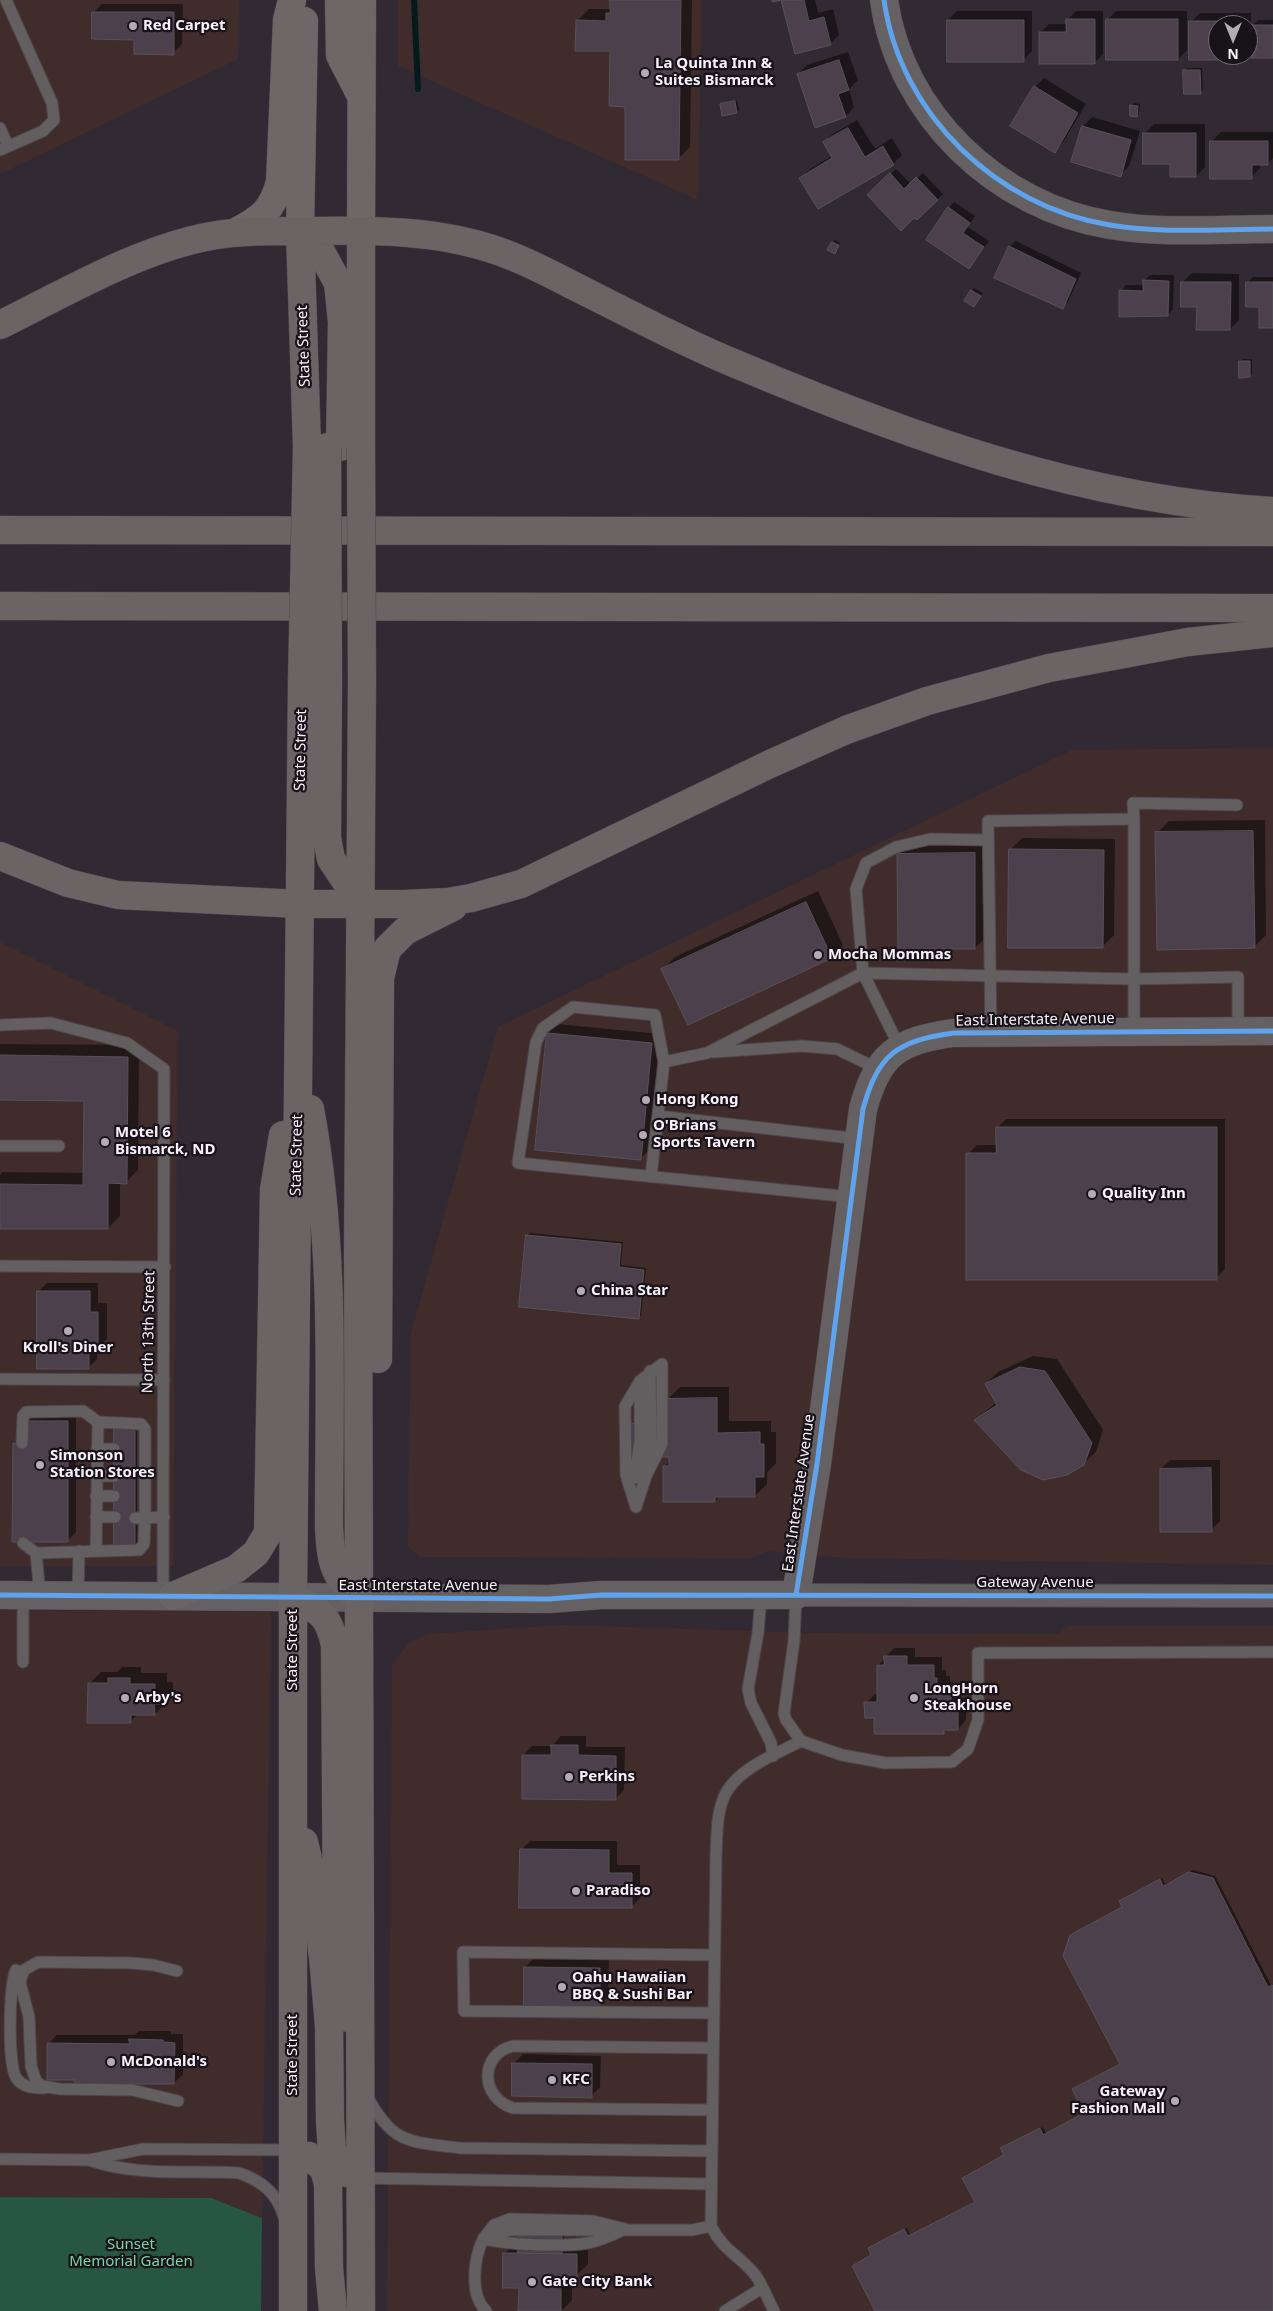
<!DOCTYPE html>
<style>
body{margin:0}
#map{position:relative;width:1273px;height:2311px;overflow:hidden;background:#322a32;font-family:"Noto Sans",sans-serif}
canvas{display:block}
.north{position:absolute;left:1208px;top:15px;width:50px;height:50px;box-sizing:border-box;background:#181219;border:1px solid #736b73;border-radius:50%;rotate:180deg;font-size:14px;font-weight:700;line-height:20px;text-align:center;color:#fbf1fb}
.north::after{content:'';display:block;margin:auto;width:18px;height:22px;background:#b5abb5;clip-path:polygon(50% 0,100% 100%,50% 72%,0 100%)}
</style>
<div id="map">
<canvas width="1273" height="2311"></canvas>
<div class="north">N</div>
</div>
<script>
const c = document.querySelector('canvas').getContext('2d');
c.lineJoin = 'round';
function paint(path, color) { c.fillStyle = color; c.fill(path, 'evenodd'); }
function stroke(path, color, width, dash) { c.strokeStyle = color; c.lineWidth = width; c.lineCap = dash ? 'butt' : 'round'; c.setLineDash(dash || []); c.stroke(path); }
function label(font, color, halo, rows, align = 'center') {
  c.font = font + ' "Noto Sans",sans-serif'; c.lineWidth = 4.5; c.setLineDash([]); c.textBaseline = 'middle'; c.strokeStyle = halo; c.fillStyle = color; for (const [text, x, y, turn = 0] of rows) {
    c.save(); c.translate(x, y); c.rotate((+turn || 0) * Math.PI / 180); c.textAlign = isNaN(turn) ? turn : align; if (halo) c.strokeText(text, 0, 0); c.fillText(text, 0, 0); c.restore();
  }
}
paint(new Path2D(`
 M0,0H239L238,59L0,174Z
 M398,0H702L698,200L398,66Z
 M1273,748V1565L848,1558L766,1551L754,1558L420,1557L408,1547L411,1333L498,1027L1072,750Z
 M0,942L178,1031L173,1566H0Z
 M0,1610L271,1612L262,2218L210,2198L0,2197Z
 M563,1625L812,1633L1059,1634L1067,1626H1273V2311H387L392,1666L408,1643L428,1634Z`), '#402d2b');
paint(new Path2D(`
 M0,2197L211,2198L262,2218L261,2311H0Z`), '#275642');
paint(new Path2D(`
 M611,0H692L690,147L678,159L627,106L611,50L577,21L589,9H611Z
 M782,0H815L818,13L833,9L839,35L830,44Z
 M102,4H183L182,44L173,53L135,38L93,13Z
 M957,11H1032V51L1023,60L948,20Z
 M1076,11H1103V54L1094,63L1040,33L1049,24H1067V20Z
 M1116,11H1187V50L1178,59L1107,20Z
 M1200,13H1251V27L1258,20H1273V57L1252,48L1248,52V25H1218V55H1245L1242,58H1191V22Z
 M848,52L858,80L849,89L854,107L846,116L798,74L807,65Z
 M1187,68H1202L1203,90L1200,93L1185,71Z
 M1044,78L1086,104L1063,142L1054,151L1035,87Z
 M737,100L739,110L736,112L722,105Z
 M1134,103L1140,104L1139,113L1136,116L1131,106Z
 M1092,117L1140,131L1129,166L1120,175L1073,161L1083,126Z
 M857,120L875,149L892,138L902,155L893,164L801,178L810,169L832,156L824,142L833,134Z
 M1154,124H1205V167L1196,176L1172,163L1145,133Z
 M1221,132H1273V158L1267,164H1260V168L1251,177L1212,141Z
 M896,169L911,184L923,173L943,194L917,218L868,195Z
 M954,202L975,216L968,227L989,241L969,267L949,208Z
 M835,240L840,243L837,250L833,242Z
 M1016,241L1081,273L1068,302L1062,307L996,277L1010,246Z
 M1192,273L1239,274V320L1230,329L1198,305L1183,282Z
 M1150,275H1174L1173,309L1168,315L1121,291L1126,285H1144V281Z
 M1253,277H1273V327L1247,283Z
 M974,288L983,293L974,306L972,291Z
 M1242,359H1252V374L1250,376L1240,362Z
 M1265,820L1266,935L1254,947L1157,833L1169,821Z
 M1022,838L1115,839L1114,935L1102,947L1010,850Z
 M910,842H987V936L975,948L898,854Z
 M818,891L843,945L831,957L663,969L675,957Z
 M557,1024L660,1034L649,1150L640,1159L548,1033Z
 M0,1044L139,1045L138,1170L126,1182H120V1216L108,1228L0,1227V1175L2,1172L84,1173L85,1099H0Z
 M1006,1119H1225V1269L1216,1278L968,1154L977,1145H997V1128Z
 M530,1233L623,1242L621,1265L646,1268L641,1316L638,1318L520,1306L528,1235Z
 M47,1283H98V1303H107V1339L97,1348V1359L88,1368L38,1292Z
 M1033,1356L1057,1359L1103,1430L1096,1452L1083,1464L975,1420L997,1402L986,1384L998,1372Z
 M680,1387H729V1421H771V1432H776V1463L767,1473V1484L755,1496H720L715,1501L664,1467L671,1460V1456L630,1424L642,1412L668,1411V1399Z
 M38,1412H76V1532L67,1541L14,1443L23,1434H29V1421Z
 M137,1424V1543L135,1545L116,1427Z
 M1170,1460H1220V1521L1211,1530L1161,1469Z
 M894,1648H915V1657H942V1670H946V1676H950V1682H953V1686H959V1698H966V1720L958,1729H948L944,1732L875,1717L866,1703L875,1694H878V1666Z
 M122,1667H141V1673H167V1682H173V1690L166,1697L167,1702L155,1714H138L131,1721L89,1684L101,1672H117Z
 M561,1736H586V1747H625L624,1790L615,1799L523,1755L532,1746H552Z
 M530,1841H617V1865H640V1898L631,1907L521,1850Z
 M1193,1870L1215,1876L1271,1985L1273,1984V2311H876L853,2266L872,2254V2246L907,2228L910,2235L976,2201L963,2178L966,2175L1005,2155L1004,2146L1043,2127L1046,2133L1085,2113L1076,2087L1121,2063L1071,1935L1123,1907L1120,1901L1123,1899L1162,1878L1165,1884Z
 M534,1958L609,1960L608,1997L599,2006L525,1967Z
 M139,2031H171V2034H183V2074L174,2083L76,2079L48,2044L57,2035H135Z
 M523,2054L601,2056L600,2087L591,2096L514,2063Z
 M564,2220V2242H588V2264L576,2276H572V2300L561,2311H520V2287L505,2253L517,2241Z`), '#0007');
stroke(new Path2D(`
 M414,0L418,89`), '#051b1b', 6);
const building = new Path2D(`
 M610,0H681L679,160H625V107L609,106L610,51H575L576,20L606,21V13H610Z
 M772,0H804L809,21L824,17L831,45L795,54L781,0L773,2Z
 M92,12H174V55L134,54V40L92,39Z
 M1066,19H1095V64H1039V32H1066Z
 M1106,19H1178V60H1106Z
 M947,20H1024V62H947Z
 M1189,21H1242V25H1218V55H1242V60H1189Z
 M1251,25H1273V58H1251Z
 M839,60L849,90L838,94L846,117L815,128L797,74Z
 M1183,70H1200L1201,94H1184Z
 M1034,86L1078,113L1055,153L1010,126Z
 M735,101L737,113L722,116L720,104Z
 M1130,105L1138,106L1137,117L1130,116Z
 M1082,126L1131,140L1121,177L1071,162Z
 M848,128L865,157L883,146L894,165L818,209L799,178L832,158L823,142Z
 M1143,133H1196V177H1170V164H1143Z
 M1210,141H1268V165H1252V179H1210Z
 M890,173L904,189L916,177L938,200L917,220L914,218L901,231L867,195Z
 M948,207L970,223L963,233L984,247L969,269L926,240Z
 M832,242L839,245L835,254L827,250Z
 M1009,246L1076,279L1063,309L994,278Z
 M1143,280L1169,281L1168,316L1119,317V290L1143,291Z
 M1181,282H1231L1230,330H1196L1197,307H1181Z
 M1246,282H1273V328H1259V307H1246Z
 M971,290L981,296L974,307L964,301Z
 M1239,361H1250V377L1239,378Z
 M1253,831L1255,948L1157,950L1155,832Z
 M1009,849L1104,850L1103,948H1008Z
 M975,853V949H898L897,854Z
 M806,902L832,958L688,1025L661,969Z
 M547,1033L652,1043L641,1160L535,1150Z
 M0,1055L128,1057L127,1184L108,1183V1229H0V1184L83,1185L84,1101L0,1100Z
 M996,1127H1217V1280H966V1153H996Z
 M526,1235L621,1244L619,1267L644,1270L639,1319L519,1307Z
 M37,1291H90V1312H98V1349H89V1369H37Z
 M1020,1367L1045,1371L1092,1443L1084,1465L1067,1475L1043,1480L1021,1470L974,1420L997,1405L985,1384Z
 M717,1398V1433L760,1432V1444H764V1477H755V1497H715V1502H663V1466H669V1457H629V1423H667V1399Z
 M28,1421H68V1542H12L13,1443H28Z
 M114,1426H135V1547H114Z
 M1211,1468L1212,1532H1160V1469Z
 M884,1656H907V1665H934V1678H937V1684H941V1690H945V1694H951V1707H958V1730H944V1734H874V1718H865L864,1702H877V1665H884Z
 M108,1678H130V1684H155V1693H161L162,1704H154L155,1715H131V1723H87L88,1683H108Z
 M551,1745H578V1755L616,1756V1800L522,1799V1755H551Z
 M520,1849L609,1850V1873H632V1908H519Z
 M1189,1872L1213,1878L1268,1987L1273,1985V2311H875L852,2266L871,2255L868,2248L904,2229L908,2236L975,2202L962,2178L1004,2155L1000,2148L1040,2128L1043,2135L1084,2113L1072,2089L1120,2064L1063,1956L1070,1935L1122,1907L1119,1901L1160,1879L1163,1886Z
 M524,1967L600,1968V2007L524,2006Z
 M129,2039L163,2040V2042L175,2043L174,2084H75V2080H47V2043L129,2044Z
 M512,2063L592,2064V2098L512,2096Z
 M518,2222H562V2254L518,2253Z
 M503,2253L577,2254V2277H561V2311H518L519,2288H503Z`);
paint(building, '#4b404b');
stroke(building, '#585258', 1);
const lane = new Path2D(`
 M0,128L8,146
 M0,150L43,131L54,120L52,103L6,0
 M1134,819L1133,803L1237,805
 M988,840L930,839L896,847L866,863L856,889L863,973L1133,979L1238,977V1031
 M0,1025L51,1023L127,1043L164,1069L163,1596
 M991,1031L988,821L1134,819V1031
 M714,1052L802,1046L837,1049L878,1069
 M664,1062L707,1053L863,973L900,1048
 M658,1116L859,1139
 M0,1146H59
 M651,1176L664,1062L655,1015L573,1007L543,1028L536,1042L518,1163L851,1197
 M0,1266L165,1267
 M0,1379L164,1380
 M22,1443L23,1416L26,1412L83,1411L98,1422L141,1424L145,1429V1518L164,1517
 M97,1449H114
 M97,1476H114
 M634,1478L640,1442V1381
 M639,1478L651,1444L650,1371
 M96,1496H114
 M636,1507L626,1475L625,1406L640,1381L662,1364
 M636,1507L646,1476L662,1444V1364
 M96,1517H115
 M23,1543L36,1553L139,1550L144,1544L145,1518H135
 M96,1550L98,1422
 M36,1553L40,1595
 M23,1595V1662
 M78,1595L79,1551
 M761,1595L758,1633L748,1689L751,1703L771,1743L773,1756
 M796,1595L794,1641L784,1713L786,1720L801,1741
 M16,1970C9,1984 7,2067 17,2079C24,2088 35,2088 45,2088
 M177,1971L153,1965L132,1963L38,1962L24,1970L20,1982L29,2017L31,2066L36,2081L42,2086L60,2089L132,2090L178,2101
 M713,2013L464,2011L463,1952L714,1955
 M367,2096C392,2144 410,2142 460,2148L711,2151
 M712,2110L513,2108C480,2098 479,2054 513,2046L713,2048
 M0,2159L89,2160L143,2149L295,2150
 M89,2160C138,2177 188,2170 239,2173C262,2181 277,2193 284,2217
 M360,2178L711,2184
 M510,2219L593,2221L625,2229C613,2235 601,2240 588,2243C562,2247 509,2245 483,2239L494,2225Z
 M486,2311C469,2294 474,2259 483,2239L510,2230H692L711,2226
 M725,2311L762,2288
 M774,2311C768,2300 763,2286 756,2276C741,2256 723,2251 711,2226L716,1856C717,1836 716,1809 727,1791C742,1767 776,1754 801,1741L842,1755L886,1763L952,1762L968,1749L978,1720V1653L1273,1652`);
const street = new Path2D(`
 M796,1595L1273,1596`);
const secondary = new Path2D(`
 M884,0C900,115 998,207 1110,225C1163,234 1219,229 1273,229
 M0,1595L549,1599L601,1595H796L817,1464L863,1109C878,1054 897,1041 953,1033L1273,1031`);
const primary = new Path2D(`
 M339,0L340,55L360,94
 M300,231L304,21
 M361,231L362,0
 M236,232C262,218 272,211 280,182L287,20L292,0`);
const highway = new Path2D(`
 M300,231L320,250L338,283L342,322L340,447
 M300,231L307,447
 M361,231V448
 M0,325C65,293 139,249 211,236C244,230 278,231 311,231C374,230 438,230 498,251C528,261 556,277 584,291C634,316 684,343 736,364C907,436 1085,501 1273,511
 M0,530L1273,532
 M0,606L1273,608
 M328,681L327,838L331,859L361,904
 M0,856L68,883L118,895L299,904H404L448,902L471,898L521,884L770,764L846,730L927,701L1049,668L1188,642L1273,633
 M310,1109C336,1247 329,1388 329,1527C331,1560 332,1576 359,1598
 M378,1359L380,978L387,949L405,931L453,907
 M173,1596L236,1569L256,1553L268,1533L274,1190L283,1135
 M293,1597C320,1612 328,1613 335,1645L337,1929L347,2018
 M304,1842L314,1885L323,1956L329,2026L330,2120L332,2151L347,2173
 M309,2156L324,2169L328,2184L329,2268L333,2311
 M293,2311V1597L302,681
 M361,2311L358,1251L362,681`);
stroke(lane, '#4d474d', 13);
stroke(street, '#4d474d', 24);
stroke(secondary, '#4d474d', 29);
stroke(primary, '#4d474d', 29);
stroke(highway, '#4d474d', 29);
stroke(lane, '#635e5f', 11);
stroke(street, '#635e5f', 22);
stroke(secondary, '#656061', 28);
stroke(primary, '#6e6768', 28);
stroke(highway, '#6a6465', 28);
const highwayBridge = new Path2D(`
 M327,447L328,681
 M361,448L362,681
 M302,681L307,447`);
stroke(highwayBridge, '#4d474d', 29, []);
stroke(highwayBridge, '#6a6465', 28);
stroke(new Path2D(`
 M884,0C900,115 998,207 1110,225C1163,234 1219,229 1273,229
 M0,1595L549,1599L601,1595L1273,1596
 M796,1595L817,1464L863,1109C878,1054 897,1041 953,1033L1273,1031`), '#60a3ed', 5);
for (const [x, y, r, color] of [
 [133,26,5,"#b5abb5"],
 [645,73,5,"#b5abb5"],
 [818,955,5,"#b5abb5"],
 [646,1100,5,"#b5abb5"],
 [643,1135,5,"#b5abb5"],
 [105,1142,5,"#b5abb5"],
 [1092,1194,5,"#b5abb5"],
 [581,1291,5,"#b5abb5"],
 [68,1331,5,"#b5abb5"],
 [40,1465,5,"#b5abb5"],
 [125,1698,5,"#b5abb5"],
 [914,1698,5,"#b5abb5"],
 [569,1777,5,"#b5abb5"],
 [576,1891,5,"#b5abb5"],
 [562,1987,5,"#b5abb5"],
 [111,2062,5,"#b5abb5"],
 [552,2080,5,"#b5abb5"],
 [1175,2101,5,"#b5abb5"],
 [532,2282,5,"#b5abb5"]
]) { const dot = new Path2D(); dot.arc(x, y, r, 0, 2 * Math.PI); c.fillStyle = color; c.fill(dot); stroke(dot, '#181219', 2); }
label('bold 15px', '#fbf1fb', '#181219', [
 ["Red Carpet",143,26],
 ["La Quinta Inn &",655,64],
 ["Suites Bismarck",655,81],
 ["Mocha Mommas",828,955],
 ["Hong Kong",656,1100],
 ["O'Brians",653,1126],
 ["Sports Tavern",653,1143],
 ["Motel 6",115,1133],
 ["Bismarck, ND",115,1150],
 ["Quality Inn",1102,1194],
 ["China Star",591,1291],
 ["Kroll's Diner",68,1348,"center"],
 ["Simonson",50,1456],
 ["Station Stores",50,1473],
 ["LongHorn",924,1689],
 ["Steakhouse",924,1706],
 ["Arby's",135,1698],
 ["Perkins",579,1777],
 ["Paradiso",586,1891],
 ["Oahu Hawaiian",572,1978],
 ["BBQ & Sushi Bar",572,1995],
 ["McDonald's",121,2062],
 ["KFC",562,2080],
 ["Gateway",1165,2092,"right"],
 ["Fashion Mall",1165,2109,"right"],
 ["Gate City Bank",542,2282]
], 'left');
label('15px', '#fbf1fb', '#181219', [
 ["State Street",304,346,-92],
 ["State Street",301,750,-89],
 ["East Interstate Avenue",1035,1020,-1],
 ["State Street",297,1155,-89],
 ["North 13th Street",149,1332,-89],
 ["East Interstate Avenue",799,1493,-82],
 ["Gateway Avenue",1035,1583],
 ["East Interstate Avenue",418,1586],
 ["State Street",293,1650,-90],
 ["State Street",293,2055,-90]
]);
label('15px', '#79d4aa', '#181219', [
 ["Sunset",131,2245],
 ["Memorial Garden",131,2262]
]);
</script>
